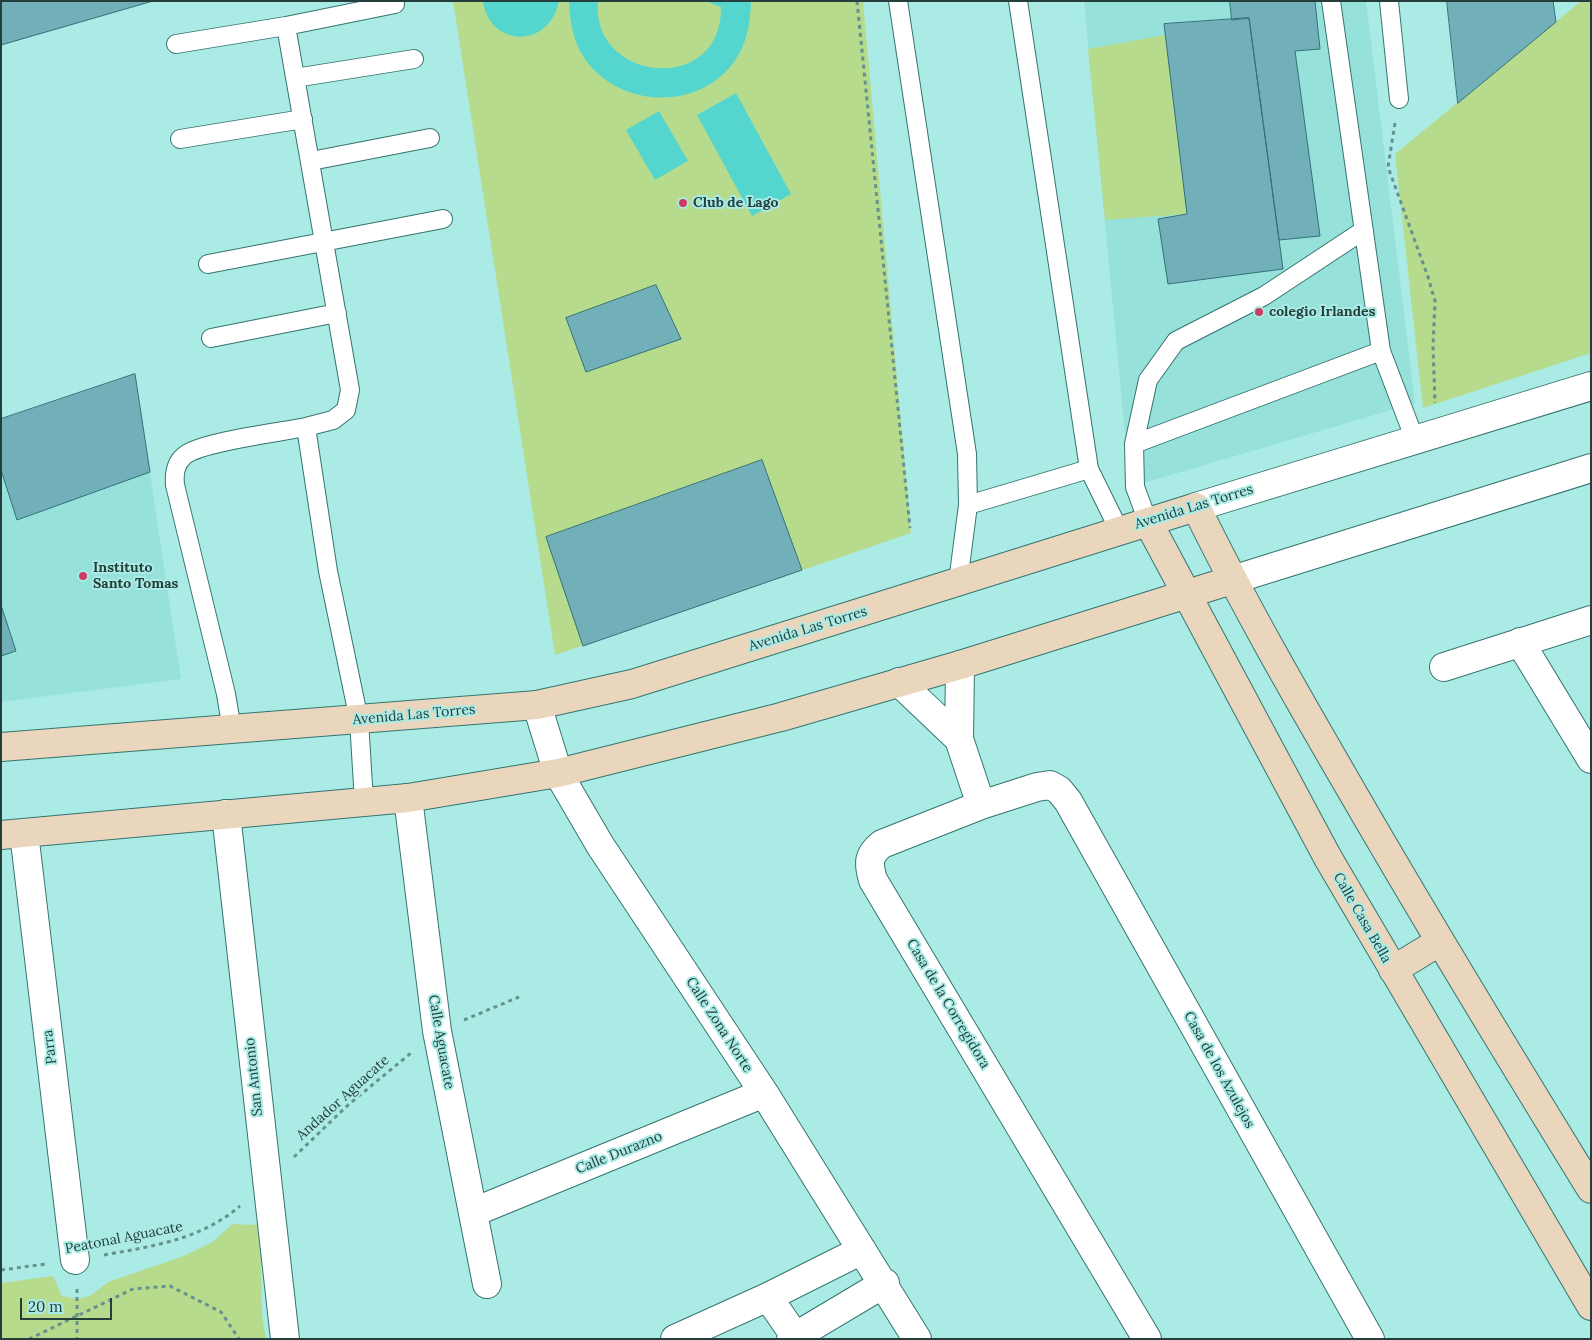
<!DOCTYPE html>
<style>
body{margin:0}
#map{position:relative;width:1592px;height:1340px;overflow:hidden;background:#abebe6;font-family:Lora,serif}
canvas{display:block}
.frame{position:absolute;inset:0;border:2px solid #243e3c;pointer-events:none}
.scale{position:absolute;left:20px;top:1298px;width:92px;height:22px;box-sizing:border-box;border:2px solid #243e3c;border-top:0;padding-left:6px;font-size:15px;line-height:18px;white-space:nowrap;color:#243e3c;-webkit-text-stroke:4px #abebe6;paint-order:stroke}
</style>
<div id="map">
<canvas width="1592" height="1340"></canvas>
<div class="frame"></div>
<div class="scale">20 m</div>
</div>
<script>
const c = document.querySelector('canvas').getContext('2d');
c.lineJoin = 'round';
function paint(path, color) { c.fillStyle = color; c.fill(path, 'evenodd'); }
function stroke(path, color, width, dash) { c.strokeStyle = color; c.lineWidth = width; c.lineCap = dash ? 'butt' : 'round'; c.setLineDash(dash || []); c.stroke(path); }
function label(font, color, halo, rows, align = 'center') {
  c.font = font + ' Lora,serif'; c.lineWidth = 4; c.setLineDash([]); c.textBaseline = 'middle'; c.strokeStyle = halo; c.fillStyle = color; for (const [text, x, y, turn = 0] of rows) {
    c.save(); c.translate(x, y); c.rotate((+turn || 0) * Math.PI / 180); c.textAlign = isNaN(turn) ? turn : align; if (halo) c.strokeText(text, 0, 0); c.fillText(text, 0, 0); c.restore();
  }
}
paint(new Path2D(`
 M1084,1H1366L1415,403L1130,487Z
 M135,374L181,679L1,702V419Z`), '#97e1db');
paint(new Path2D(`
 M453,1H863L911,533L555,655Z
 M1581,1H1591V353L1423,408L1395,154Z
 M1165,35L1187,214L1105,220L1088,49Z
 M233,1224L260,1225L262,1315L266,1339H1V1283L53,1276L62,1296L76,1299L90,1296L108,1282L181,1257L211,1243Z`), '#b6db8d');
paint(new Path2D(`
 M483,1H559C549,50 489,47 483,1Z
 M569,1H598C590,82 722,97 721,7L706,1H750L751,4C750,21 748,37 740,52C709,111 622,112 585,59C573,42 570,22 569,1Z
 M736,93L791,194L752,216L697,115Z
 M659,111L688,161L655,180L626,130Z`), '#54d6ce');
const building = new Path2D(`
 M1,1H153L1,45Z
 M1230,1H1315L1320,49L1295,51L1320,236L1279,240L1249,18L1232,20Z
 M1447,1H1553L1556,22L1458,103Z
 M1249,18L1283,269L1168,284L1158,219L1187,214L1164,24Z
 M656,285L681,339L586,372L566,318Z
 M135,374L150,472L17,520L1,470V419Z
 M762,460L802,570L583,646L546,537Z
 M1,605L16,651L1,656Z`);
paint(building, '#71afb9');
stroke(building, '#33717b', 1);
const lane = new Path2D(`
 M898,1L967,454L968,505L1089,469
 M1018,1L1089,469L1119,530
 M1331,1L1381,351L1415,440
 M1389,1L1399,99
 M286,26L350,390L346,410L333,420L306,427L328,571L359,720L364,802
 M176,44L286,26L395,4
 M295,78L414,59
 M180,139L303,119
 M311,161L430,138
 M208,264L443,219
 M211,338L337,313
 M1134,444L1381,351
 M1148,522L1135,487L1134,444L1148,380L1176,341L1264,296L1364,230
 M958,582L968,505
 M232,730L226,694L175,485C174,474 175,464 184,456C199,442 281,432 306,427`);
const street = new Path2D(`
 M1196,507L1591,386
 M1232,580L1591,468
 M1520,642L1591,759
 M960,665L959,739L981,805
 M1444,667L1591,620
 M899,682L959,739
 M537,705L558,773L600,845L764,1093L917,1339
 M408,798L437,1031L487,1284
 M226,814L285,1339
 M24,833L75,1260
 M474,1212L764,1093
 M768,1297L795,1336
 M675,1339L768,1297L862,1250
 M791,1339L885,1283
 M1147,1339L873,880C868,863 868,855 882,844L981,805L1037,787L1050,785L1059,790L1068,801L1370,1339`);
const secondary = new Path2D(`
 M1148,522L1328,858L1591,1306
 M1,747L537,705L632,684L1196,507C1243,603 1296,695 1350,788C1428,923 1509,1056 1591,1189
 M1,835L408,798L558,773L781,717L960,665L1232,580
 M1393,970L1439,942`);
stroke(lane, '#35746f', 20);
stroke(street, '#35746f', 30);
stroke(secondary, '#35746f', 30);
stroke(new Path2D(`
 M857,1L910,528
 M1395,123L1388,167L1428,277L1435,301L1433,347L1435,403
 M464,1020L519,997
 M294,1157L348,1105L411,1053
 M104,1255C153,1246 200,1240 240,1206
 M1,1270L46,1264
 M77,1289V1339
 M29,1339L133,1289L170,1286L221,1312L239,1339`), '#65928e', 3, [4, 4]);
stroke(lane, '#fff', 18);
stroke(street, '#fff', 28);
stroke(secondary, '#ead6bc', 28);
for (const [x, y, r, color] of [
 [683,203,5,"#ce3e64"],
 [1259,312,5,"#ce3e64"],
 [83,576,5,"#ce3e64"]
]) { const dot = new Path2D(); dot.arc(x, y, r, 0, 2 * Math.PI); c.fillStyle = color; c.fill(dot); stroke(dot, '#abebe6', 2); }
label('bold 14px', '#243e3c', '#abebe6', [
 ["Club de Lago",693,203],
 ["colegio Irlandes",1269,312],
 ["Instituto",93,568],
 ["Santo Tomas",93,584]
], 'left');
label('14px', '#243e3c', '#abebe6', [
 ["Avenida Las Torres",1194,507,-17],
 ["Avenida Las Torres",808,629,-17],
 ["Avenida Las Torres",414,715,-5],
 ["Calle Casa Bella",1362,918,60],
 ["Casa de la Corregidora",948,1004,59],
 ["Calle Zona Norte",719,1025,57],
 ["Calle Aguacate",441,1042,80],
 ["Parra",50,1047,-97],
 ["Casa de los Azulejos",1219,1070,61],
 ["San Antonio",254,1077,-96],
 ["Andador Aguacate",343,1098,-42],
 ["Calle Durazno",619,1153,-22],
 ["Peatonal Aguacate",124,1238,-11]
]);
</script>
